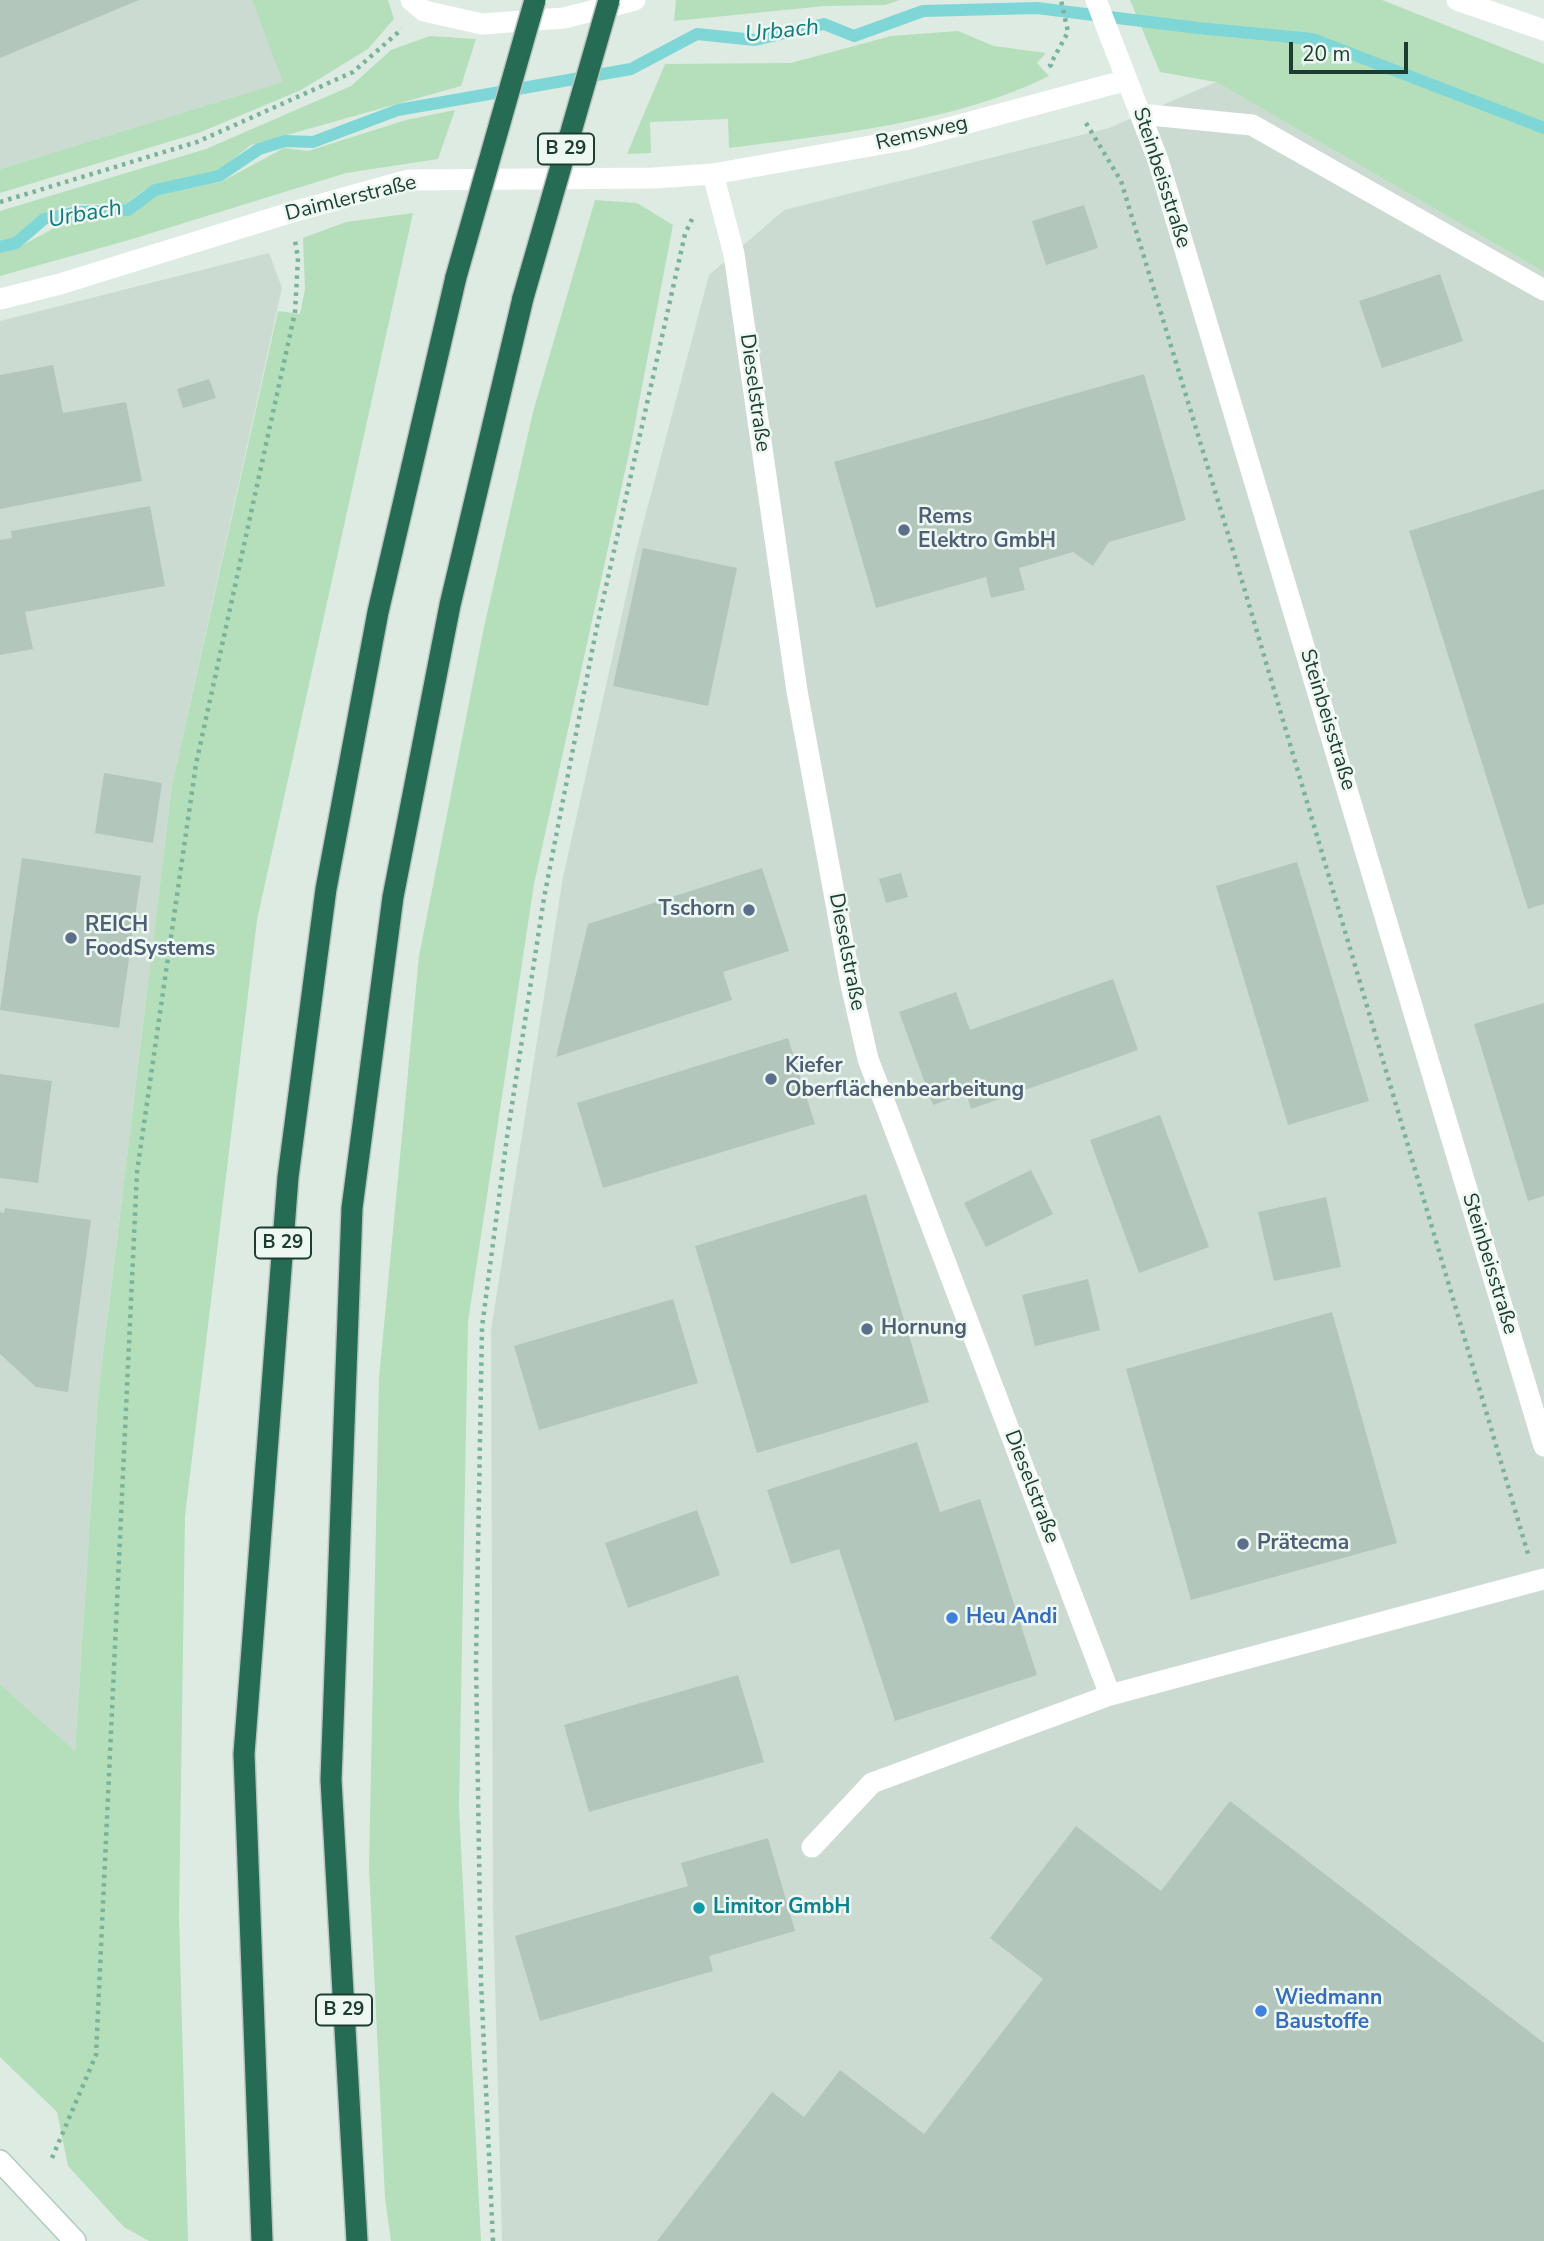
<!DOCTYPE html>
<meta charset="utf-8">
<style>
body{margin:0}
#map{position:relative;width:1544px;height:2241px;overflow:hidden;background:#deebe3;font-family:"Nunito Sans",sans-serif}
canvas{display:block}
.scale{position:absolute;left:1289px;top:42px;width:119px;height:32px;box-sizing:border-box;border:4px solid #1d3d30;border-top:0;padding-left:9px;font-size:21px;line-height:24px;white-space:nowrap;color:#1d3d30;-webkit-text-stroke:5px #eef8f2;paint-order:stroke}
</style>
<div id="map">
<canvas width="1544" height="2241"></canvas>
<div class="scale">20 m</div>
</div>
<script>
const c = document.querySelector('canvas').getContext('2d');
c.lineJoin = 'round';
function paint(path, color) { c.fillStyle = color; c.fill(path, 'evenodd'); }
function stroke(path, color, width, dash) { c.strokeStyle = color; c.lineWidth = width; c.lineCap = dash ? 'butt' : 'round'; c.setLineDash(dash || []); c.stroke(path); }
function label(font, color, halo, rows, align = 'center') {
  c.font = font + ' "Nunito Sans",sans-serif'; c.lineWidth = 5; c.setLineDash([]); c.textBaseline = 'middle'; c.strokeStyle = halo; c.fillStyle = color; for (const [text, x, y, turn = 0] of rows) {
    c.save(); c.translate(x, y); c.rotate((+turn || 0) * Math.PI / 180); c.textAlign = isNaN(turn) ? turn : align; if (halo) c.strokeText(text, 0, 0); c.fillText(text, 0, 0); c.restore();
  }
}
paint(new Path2D(`
 M0,0H252L284,82L0,169Z
 M1216,82L1544,272V2241H502L493,1909L491,1330L563,877L637,547L709,275L784,210L1109,128Z
 M269,253L282,288L172,785L98,1397L75,1751L0,1684V321Z`), '#ccdbd2');
paint(new Path2D(`
 M252,0H388L394,19L368,49L301,90L201,132L0,193V169L283,82Z
 M676,0H900L885,5L825,6L674,21Z
 M1130,0H1382L1544,64V272L1216,82L1160,72Z
 M958,31L994,46L1046,53L1037,63L1049,76C958,122 830,135 729,148L728,119L650,122L651,153L627,154L665,64L791,63L891,36Z
 M430,36L476,39L461,86L251,145L216,173L163,184L144,190L126,204H78L42,214L15,239L0,243V211L206,149L351,86L391,50Z
 M455,110L438,159L346,173L129,240L0,276V252L21,246L76,216L128,214L153,196L221,182L284,148L308,151L406,120Z
 M595,200L637,203L673,225L631,444L534,884L468,1322L459,1807L481,2241H391L385,2198L369,1868L379,1378L419,956L484,627L533,412Z
 M413,213L257,920L185,1516L179,1916L188,2241H149L124,2227L68,2166L57,2112L0,2057V1684L75,1751L98,1397L172,785L278,311L300,314L305,289L303,238L346,222Z`), '#b4dfba');
stroke(new Path2D(`
 M0,247L16,243L44,219L76,212L128,210L155,190L219,176L259,149L285,141L313,142L398,110L631,69L697,34L755,40L824,24L854,36L923,11L1037,8L1198,28L1313,39L1544,128`), '#7fd6d7', 12);
paint(new Path2D(`
 M0,0H139L0,58Z
 M1084,205L1098,248L1046,265L1032,221Z
 M1440,274L1463,341L1382,368L1359,301Z
 M53,365L63,413L126,402L142,481L0,509V375Z
 M1144,374L1186,520L1109,542L1093,566L1073,552L1019,568L1025,590L991,598L986,577L876,608L834,462Z
 M209,379L216,398L183,408L177,389Z
 M1544,489V904L1528,909L1409,531Z
 M150,506L165,586L25,612L33,649L0,655V540L12,538L11,531Z
 M643,548L737,568L708,706L613,686Z
 M104,773L162,783L153,843L95,833Z
 M22,858L141,876L119,1028L0,1010Z
 M1297,862L1369,1101L1288,1125L1216,886Z
 M762,868L789,951L723,972L732,1000L556,1057L588,924Z
 M901,873L908,897L886,903L879,879Z
 M1113,979L1138,1050L971,1109L966,1093L933,1105L899,1012L956,992L970,1030Z
 M1544,1003V1196L1528,1201L1474,1024Z
 M788,1038L815,1124L603,1188L577,1103Z
 M0,1074L52,1081L38,1183L0,1178Z
 M1160,1115L1209,1247L1139,1273L1090,1140Z
 M1031,1170L1053,1214L986,1247L964,1203Z
 M866,1194L929,1402L757,1453L695,1246Z
 M1326,1197L1341,1267L1274,1281L1258,1212Z
 M5,1208L91,1220L68,1392L36,1387L0,1354V1212L4,1213Z
 M1088,1279L1100,1330L1035,1346L1022,1295Z
 M673,1299L698,1383L539,1430L514,1346Z
 M1332,1312L1397,1543L1191,1600L1126,1369Z
 M917,1442L940,1512L980,1499L1037,1675L895,1721L839,1549L791,1564L767,1490Z
 M697,1510L720,1575L628,1608L605,1543Z
 M738,1675L764,1762L589,1812L564,1725Z
 M1230,1801L1544,2043V2241H657L772,2092L804,2117L840,2070L924,2134L1043,1979L990,1938L1076,1826L1161,1891Z
 M768,1838L795,1931L709,1956L713,1971L540,2021L515,1936L688,1886L681,1863Z`), '#b3c6bc');
const secondary = new Path2D(`
 M0,2161L75,2241`);
const highway = new Path2D(`
 M262,2241L244,1754L288,1177L326,889L378,612L456,277
 M357,2241L331,1780L352,1208L393,897L450,605L523,298`);
stroke(secondary, '#b0ccbe', 24);
stroke(highway, '#bbc5c1', 24);
stroke(new Path2D(`
 M1052,67L1050,65L1068,32L1061,0
 M1086,123L1121,181L1235,557L1528,1554
 M0,202L197,142L353,72L402,29
 M52,2158L96,2055L137,1172L196,764L295,312L298,258L295,241
 M493,2241L481,1982L476,1662L482,1327L507,1137L544,898L596,631L685,234L692,219`), '#7ab399', 4.5, [3.5, 5]);
stroke(new Path2D(`
 M1140,114L1252,125L1544,290`), '#fff', 21);
stroke(new Path2D(`
 M411,0L424,11L482,24L564,18L635,0
 M1096,0L1158,160L1544,1446
 M1457,0L1544,30
 M713,174L734,254L797,691L850,980L868,1059L1110,1695
 M0,299L60,284L289,213L408,180L654,178L713,174L904,140L1127,80
 M812,1847L872,1783L1110,1695L1544,1579`), '#fff', 21);
stroke(secondary, '#fff', 21);
stroke(highway, '#266c54', 21);
const highwayBridge = new Path2D(`
 M456,277L535,0
 M523,298L609,0`);
stroke(highwayBridge, '#bbc5c1', 24, []);
stroke(highwayBridge, '#266c54', 21);
for (const [x, y, r, color] of [
 [904,530,7,"#5c6f8a"],
 [749,910,7,"#5c6f8a"],
 [71,938,7,"#5c6f8a"],
 [771,1079,7,"#5c6f8a"],
 [867,1329,7,"#5c6f8a"],
 [1243,1544,7,"#5c6f8a"],
 [952,1618,7,"#3f7fe0"],
 [699,1908,7,"#0f9aa8"],
 [1261,2011,7,"#3f7fe0"]
]) { const dot = new Path2D(); dot.arc(x, y, r, 0, 2 * Math.PI); c.fillStyle = color; c.fill(dot); stroke(dot, '#eef8f2', 2.5); }
for (const [x, y, w] of [
 [566,149,56],
 [283,1243,56],
 [344,2010,56]
]) { const box = new Path2D(); box.roundRect(x - w / 2, y - 15.5, w, 31, 5); c.fillStyle = '#eef8f2'; c.fill(box); stroke(box, '#1d3d30', 2); }
label('bold 19px', '#1d3d30', null, [
 ["B 29",566,149],
 ["B 29",283,1243],
 ["B 29",344,2010]
]);
label('21px', '#1d3d30', '#eef8f2', [
 ["Remsweg",922,134,-13],
 ["Steinbeisstraße",1161,178,72],
 ["Daimlerstraße",351,199,-14],
 ["Dieselstraße",754,393,82],
 ["Steinbeisstraße",1327,720,73],
 ["Dieselstraße",846,952,79],
 ["Steinbeisstraße",1489,1264,73],
 ["Dieselstraße",1031,1487,69]
]);
label('bold 21px', '#4e5e75', '#eef8f2', [
 ["Rems",918,518],
 ["Elektro GmbH",918,542],
 ["Tschorn",735,910,"right"],
 ["REICH",85,926],
 ["FoodSystems",85,950],
 ["Kiefer",785,1067],
 ["Oberflächenbearbeitung",785,1091],
 ["Hornung",881,1329],
 ["Prätecma",1257,1544]
], 'left');
label('bold 21px', '#366cbe', '#eef8f2', [
 ["Heu Andi",966,1618],
 ["Wiedmann",1275,1999],
 ["Baustoffe",1275,2023]
], 'left');
label('bold 21px', '#0d838f', '#eef8f2', [
 ["Limitor GmbH",713,1908]
], 'left');
label('italic 23px', '#127b7e', '#eef8f2', [
 ["Urbach",782,32,-6],
 ["Urbach",85,215,-10]
]);
</script>
